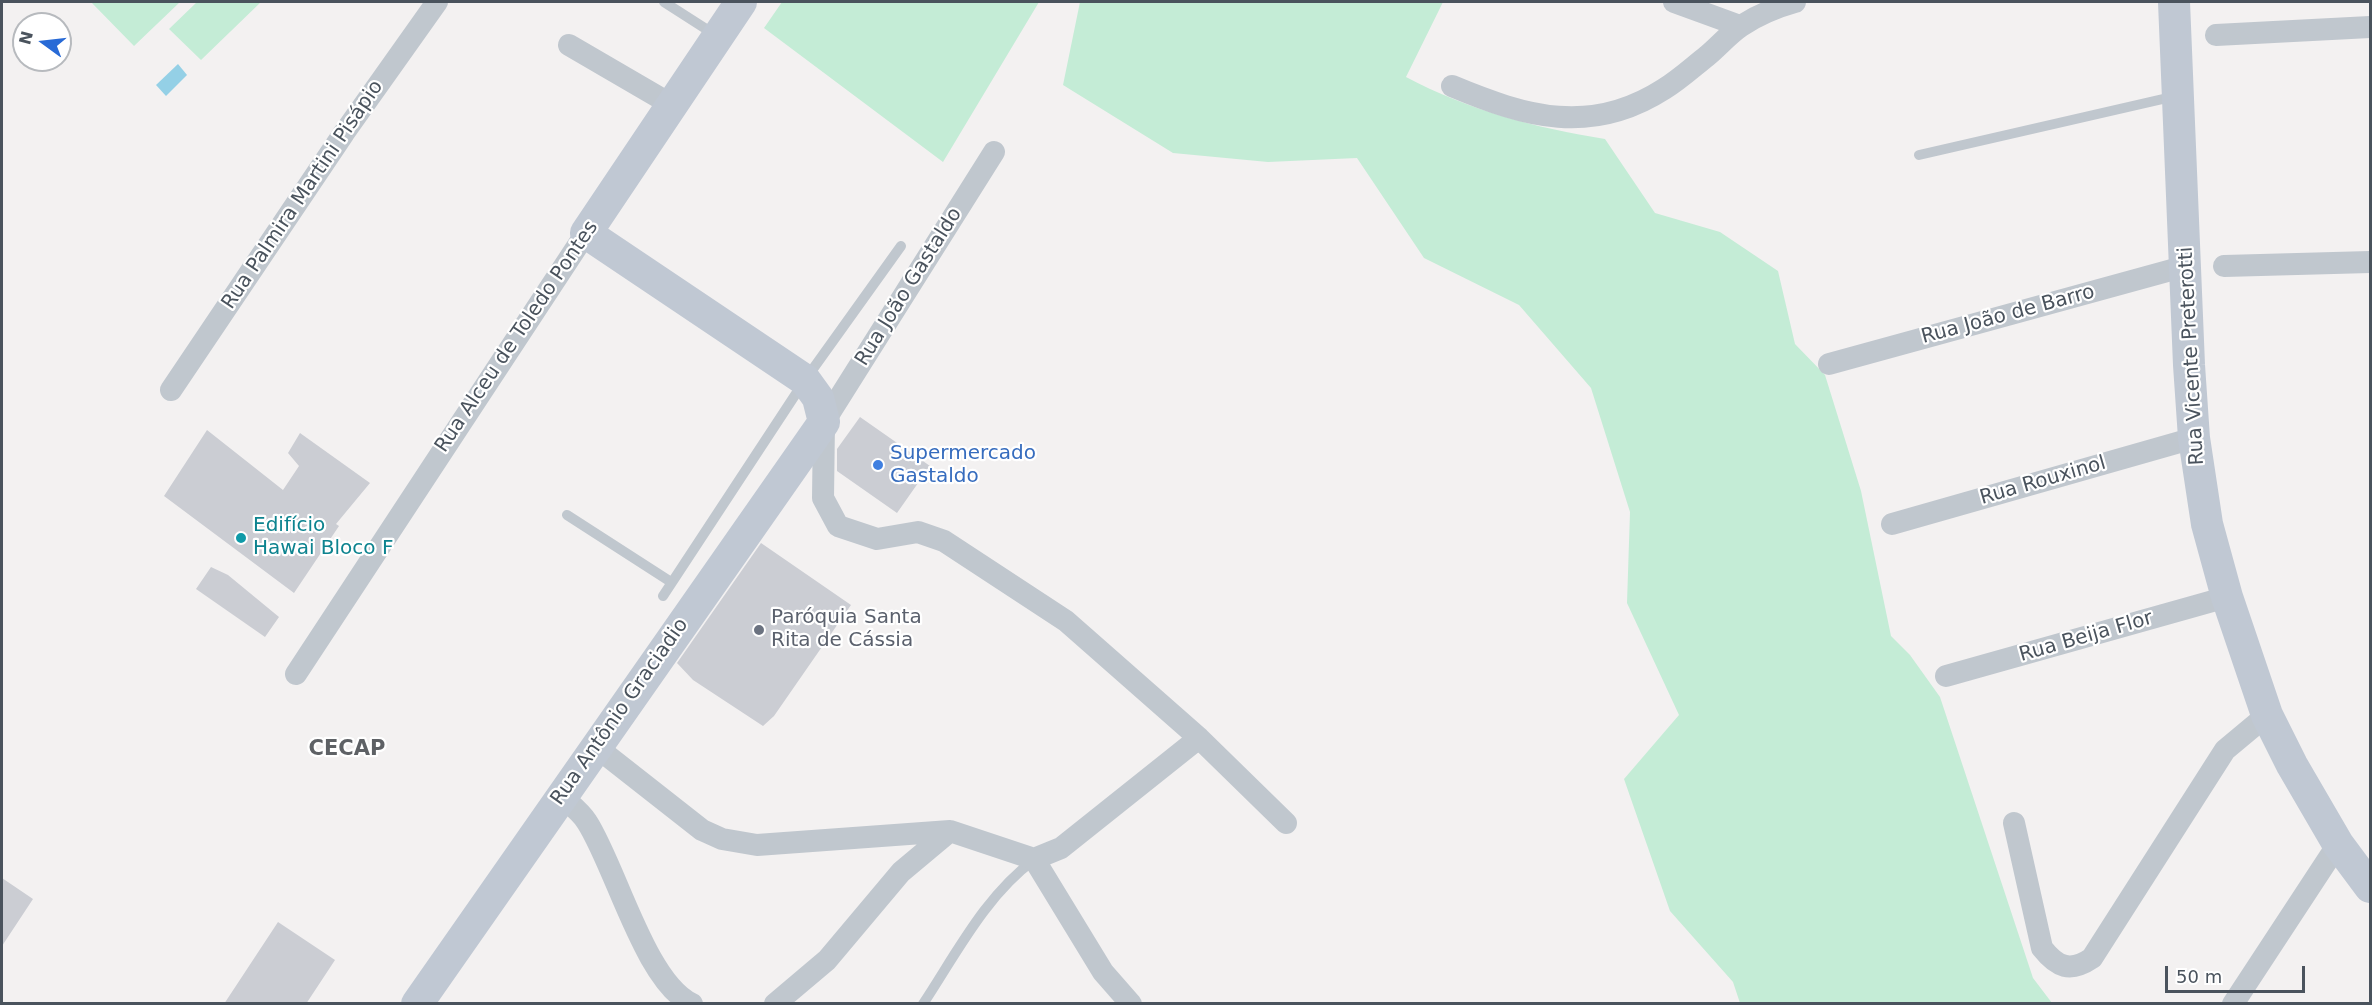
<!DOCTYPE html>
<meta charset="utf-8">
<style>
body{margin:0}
#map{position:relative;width:2372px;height:1005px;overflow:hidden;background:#f3f1f1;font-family:"DejaVu Sans",sans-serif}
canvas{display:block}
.frame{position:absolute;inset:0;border:3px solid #4a535d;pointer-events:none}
.north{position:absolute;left:12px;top:12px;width:60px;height:60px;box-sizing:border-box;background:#fff;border:2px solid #b7babe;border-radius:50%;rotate:285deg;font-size:16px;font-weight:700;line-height:24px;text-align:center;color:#4a535d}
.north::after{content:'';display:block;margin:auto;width:21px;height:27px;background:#286ad6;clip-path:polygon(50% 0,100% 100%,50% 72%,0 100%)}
.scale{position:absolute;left:2165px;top:966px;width:140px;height:27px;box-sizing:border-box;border:3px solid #4a535d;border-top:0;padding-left:8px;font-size:18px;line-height:21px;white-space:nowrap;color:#4a535d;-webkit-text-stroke:4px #fff;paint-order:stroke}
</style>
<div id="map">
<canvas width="2372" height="1005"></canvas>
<div class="frame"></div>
<div class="north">N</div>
<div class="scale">50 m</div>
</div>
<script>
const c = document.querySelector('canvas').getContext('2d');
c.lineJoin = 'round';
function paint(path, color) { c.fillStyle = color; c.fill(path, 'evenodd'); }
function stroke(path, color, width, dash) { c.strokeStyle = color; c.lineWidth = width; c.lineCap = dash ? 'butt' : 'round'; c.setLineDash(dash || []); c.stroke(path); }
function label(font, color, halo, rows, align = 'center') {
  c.font = font + ' "DejaVu Sans",sans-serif'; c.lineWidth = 4.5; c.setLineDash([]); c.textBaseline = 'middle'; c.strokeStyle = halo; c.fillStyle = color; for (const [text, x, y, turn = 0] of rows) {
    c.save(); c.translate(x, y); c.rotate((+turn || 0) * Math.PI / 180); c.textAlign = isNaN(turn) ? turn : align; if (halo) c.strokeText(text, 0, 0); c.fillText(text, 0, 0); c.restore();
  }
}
paint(new Path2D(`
 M91,2H180L134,46Z
 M197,2H261L201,60L169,29Z
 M782,2H1039L943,162L764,28Z
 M1080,2H1443L1406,77C1468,110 1536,128 1605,139L1655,213L1720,232L1778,271L1795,344L1825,375L1861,491L1891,636L1910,655L1940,697L2033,978L2052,1003H1740L1733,982L1670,911L1624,779L1679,715L1627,603L1630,512L1591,388L1519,305L1424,258L1357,158L1268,162L1173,153L1063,85Z`), '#c4ecd6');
paint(new Path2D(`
 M178,64L187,75L166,96L156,85Z`), '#94d0e6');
paint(new Path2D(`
 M860,417L930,466L897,513L837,471V449Z
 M207,430L283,490L299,466L288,453L300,433L370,483L336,524L339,526L294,593L164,496Z
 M761,543L851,605L774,716L763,726L693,680L677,663Z
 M211,567L228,575L279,617L265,637L196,589Z
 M2,878L33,899L2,946Z
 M278,922L335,960L306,1004H224Z`), '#cbcdd3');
stroke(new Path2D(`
 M664,2L717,36
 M1919,155L2176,96
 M567,515L671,582
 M663,596L805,380L901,246
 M923,1004C956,954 986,895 1034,860`), '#c0c7ce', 10);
stroke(new Path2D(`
 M1674,2L1740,26
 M2216,35L2370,27
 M569,45L672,105
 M1452,86C1526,117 1591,136 1664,89C1679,80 1693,67 1707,56C1719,46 1729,34 1741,26C1758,15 1777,7 1795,2
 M994,152L824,422L823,498L838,526L877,539L918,532L944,541L1066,621L1199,738L1286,823
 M2224,266L2370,262
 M1829,364L2186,266
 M171,390L344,133L437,2
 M1892,524L2194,438
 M296,674L586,233
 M1946,676L2227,597
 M595,746L702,830L722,839L757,845L950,831
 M561,796C570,804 581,812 587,822C616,867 645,982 692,1004
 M2014,823L2042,948C2057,967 2070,973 2092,958L2225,750L2267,715
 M1034,859L1103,972L1131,1004
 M775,1004L827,960L901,872L950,831L1034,859L1061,848L1199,738
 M2233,1004L2338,844`), '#c0c7ce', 22);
stroke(new Path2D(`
 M2174,2L2189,365L2194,438L2207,524L2227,597L2267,715L2292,765L2338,844L2370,887
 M417,1004L824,422L818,398L805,380L586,233L741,2`), '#c0c8d3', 32);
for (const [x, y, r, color] of [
 [878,465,6,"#3f7fe0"],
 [241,538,6,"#0f9aa8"],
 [759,630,6,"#6b7280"]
]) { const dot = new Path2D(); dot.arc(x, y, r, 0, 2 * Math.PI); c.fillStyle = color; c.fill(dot); stroke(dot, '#fff', 2); }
label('20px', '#4a535d', '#fff', [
 ["Rua Palmira Martini Pisápio",303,195,-56],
 ["Rua João Gastaldo",909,287,-58],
 ["Rua João de Barro",2008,315,-15],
 ["Rua Alceu de Toledo Pontes",517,337,-56],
 ["Rua Vicente Preterotti",2192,356,-93],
 ["Rua Rouxinol",2043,481,-16],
 ["Rua Beija Flor",2086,637,-16],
 ["Rua Antônio Graciadio",620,712,-55]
]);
label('20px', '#366cbe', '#fff', [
 ["Supermercado",890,454],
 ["Gastaldo",890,477]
], 'left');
label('20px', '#0d838f', '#fff', [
 ["Edifício",253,526],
 ["Hawai Bloco F",253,549]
], 'left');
label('20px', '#5b616d', '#fff', [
 ["Paróquia Santa",771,618],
 ["Rita de Cássia",771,641]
], 'left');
label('bold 21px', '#5e6165', '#fff', [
 ["CECAP",347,750]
]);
</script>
